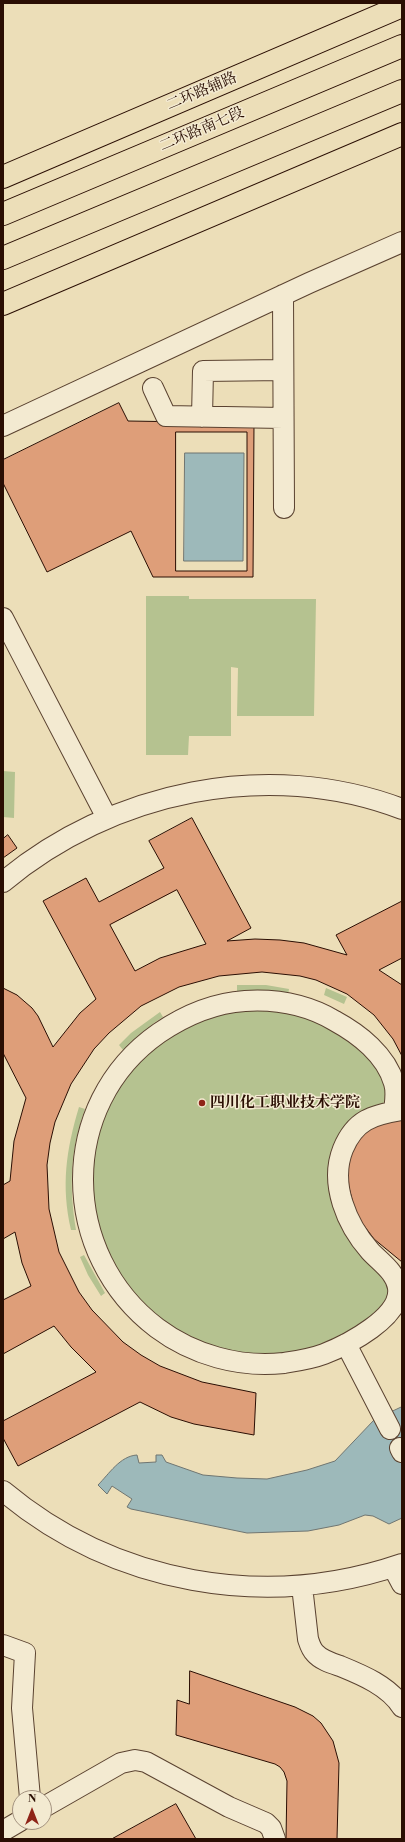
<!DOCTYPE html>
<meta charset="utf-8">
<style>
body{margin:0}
#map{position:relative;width:405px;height:1842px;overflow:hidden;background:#ecdeb8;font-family:"Libre Bodoni",serif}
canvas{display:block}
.frame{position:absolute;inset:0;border:4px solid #2a0e03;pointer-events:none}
.north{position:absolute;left:12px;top:1790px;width:40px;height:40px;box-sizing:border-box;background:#f3ead1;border:1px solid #a3927f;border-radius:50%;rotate:0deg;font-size:11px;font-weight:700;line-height:16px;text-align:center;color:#2a0e03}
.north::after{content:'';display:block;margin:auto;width:14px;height:18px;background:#8f2418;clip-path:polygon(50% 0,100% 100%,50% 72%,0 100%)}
</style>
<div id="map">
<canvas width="405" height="1842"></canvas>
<div class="frame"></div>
<div class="north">N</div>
</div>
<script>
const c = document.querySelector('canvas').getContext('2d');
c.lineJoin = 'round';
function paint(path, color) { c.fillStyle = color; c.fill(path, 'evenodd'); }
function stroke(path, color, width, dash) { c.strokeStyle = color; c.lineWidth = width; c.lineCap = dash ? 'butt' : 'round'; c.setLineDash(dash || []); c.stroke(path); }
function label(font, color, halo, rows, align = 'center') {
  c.font = font + ' "Libre Bodoni","Noto Serif SC",serif'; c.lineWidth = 3; c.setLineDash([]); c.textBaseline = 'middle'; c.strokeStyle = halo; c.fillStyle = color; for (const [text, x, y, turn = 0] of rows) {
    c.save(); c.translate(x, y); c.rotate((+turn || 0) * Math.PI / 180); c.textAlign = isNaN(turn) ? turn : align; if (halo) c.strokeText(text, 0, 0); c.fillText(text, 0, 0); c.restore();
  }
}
paint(new Path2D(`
 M146,596H189V599H316L314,716H237L238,668L231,667V736H189L188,755H146Z
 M3,771L15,772L14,818L3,817Z
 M237,985H266L289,989L288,995L237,992Z
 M326,988L347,997L344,1004L324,995Z
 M240,1006L310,1014L374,1056L388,1094L383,1104L334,1168L385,1272L393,1294L361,1331L302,1356L221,1354L150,1317L101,1252L88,1155L115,1085L170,1031Z
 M160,1012L163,1017L154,1023L123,1050L119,1045L131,1033Z
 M79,1107L85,1109C70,1151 69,1186 76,1230H71C61,1186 66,1150 79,1107Z
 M84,1255L105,1293L101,1296L88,1275L80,1257Z`), '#b5c290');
const water = new Path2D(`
 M185,453H244L243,561H184Z
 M402,1407V1518L389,1524L373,1516L365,1515L339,1525L308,1531L247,1533L131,1509L127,1507L132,1499L112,1486L107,1494L98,1485C109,1474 120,1456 137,1455L139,1463L156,1462V1455H162L166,1462L203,1475L237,1478L267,1479L307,1470L335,1461L374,1420Z`);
paint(water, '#9db9ba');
stroke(water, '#6f7571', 1);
const building = new Path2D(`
 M119,403L128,421L254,423L253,577H153L131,531L47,572L3,483V460ZM176,432H247V571H176Z
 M192,818L251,928L227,941L255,939L280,940L304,943L347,955L336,935L402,901V958L379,970L402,985V1056L393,1039L374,1015L347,994L316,980L300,976L262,972L219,976L179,987L141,1006L109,1033L94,1049L71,1084L55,1122L50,1143L47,1165L49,1209L59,1252L79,1292L92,1310L123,1342L141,1355L160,1366L202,1382L256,1393L254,1435L194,1424L171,1417L140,1402L18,1466L3,1438V1421L96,1372L71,1347L54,1326L3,1354V1300L31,1286L22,1263L15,1232L3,1239V1185L10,1181L14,1141L26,1098L3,1053V988L17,995L32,1008L38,1016L53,1047L80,1013L96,999L43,901L86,878L99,902L164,868L149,841ZM177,890L206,944L160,958L135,971L110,925Z
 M8,835L17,848L3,858V839Z
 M402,1116V1262L374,1239L356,1215L344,1168L359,1133Z
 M190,1671L295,1707L313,1716L321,1723L333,1741L339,1763L337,1839H286L287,1781L284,1772L280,1767L275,1764L176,1735L177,1700L189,1704Z
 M176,1804L196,1839H112Z`);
paint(building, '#de9e79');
stroke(building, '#2a0e03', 1);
const minor = new Path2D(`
 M283,295L284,508
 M153,388L166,416L283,418
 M202,417L203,371L283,370
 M3,426L309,283L402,242
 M3,618L107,818
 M3,882C112,791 268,758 402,809
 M394,1111C395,1102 397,1092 394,1083C386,1055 359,1034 335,1021C308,1005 276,999 245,1001C214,1003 184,1016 159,1033C56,1105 60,1255 157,1328C193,1355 240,1368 284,1363C297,1361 311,1359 324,1354C347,1345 402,1317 398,1288C396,1272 380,1262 370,1251C347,1225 329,1184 343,1149C355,1120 372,1115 402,1110
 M346,1344L390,1429
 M400,1448L402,1452
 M3,1491C114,1584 265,1611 402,1564
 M393,1567L402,1584
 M302,1586L308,1639C310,1645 311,1649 315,1653C321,1660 331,1663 340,1666C362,1675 389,1686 402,1707
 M3,1645L25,1653L22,1708L30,1798
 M44,1807L121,1763L135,1760L146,1762L229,1807L266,1823L271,1828L275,1839
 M3,1831L20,1821`);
const major = new Path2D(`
 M3,177L402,6
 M3,304L402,134`);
const highway = new Path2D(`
 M3,214L402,46
 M3,258L402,91`);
stroke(minor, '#5a4230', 22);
stroke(major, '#2a0e03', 24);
stroke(highway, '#2a0e03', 24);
stroke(minor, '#f3ead1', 20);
stroke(major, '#ecdeb8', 22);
stroke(highway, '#ecdeb8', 22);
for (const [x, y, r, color] of [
 [202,1103,4,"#8f2418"]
]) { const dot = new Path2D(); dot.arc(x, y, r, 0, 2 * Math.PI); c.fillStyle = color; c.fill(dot); stroke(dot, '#f3ead1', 1.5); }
label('15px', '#2a0e03', '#f3ead1', [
 ["二环路辅路",202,92,-23],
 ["二环路南七段",202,130,-23]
]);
label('bold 15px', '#2a0e03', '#f3ead1', [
 ["四川化工职业技术学院",210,1103]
], 'left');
</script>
